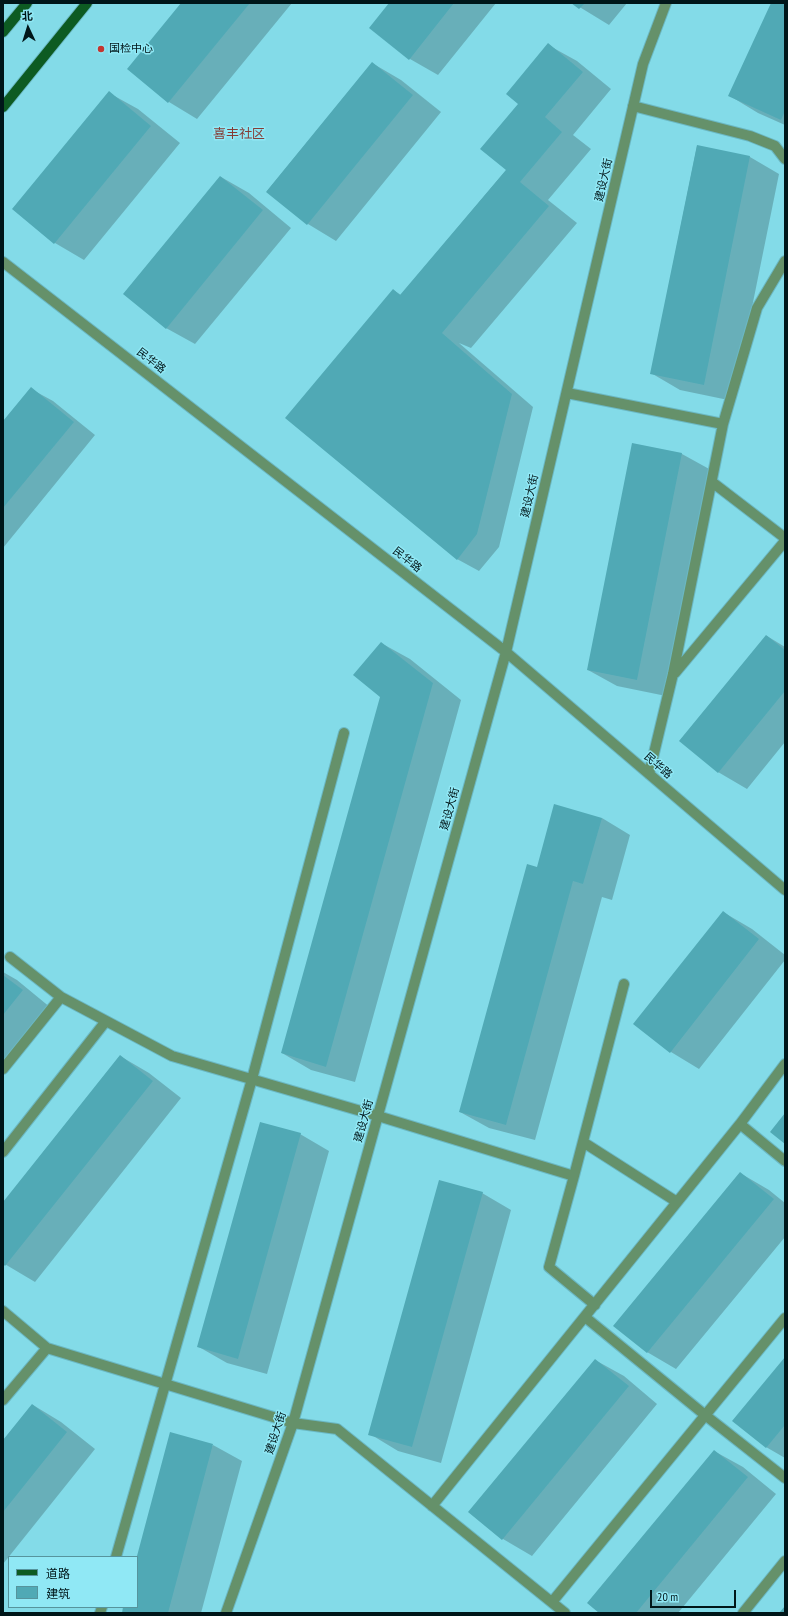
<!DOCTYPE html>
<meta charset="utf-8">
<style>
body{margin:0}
#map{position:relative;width:788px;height:1616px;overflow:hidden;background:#83dbe8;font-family:"PT Sans Narrow","Noto Sans SC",sans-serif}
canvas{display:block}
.frame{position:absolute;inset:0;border:4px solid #001619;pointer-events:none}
.legend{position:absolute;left:8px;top:1556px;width:130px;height:52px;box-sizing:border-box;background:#90e8f5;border:1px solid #56949d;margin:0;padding:5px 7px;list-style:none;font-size:12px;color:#001619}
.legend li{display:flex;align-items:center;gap:8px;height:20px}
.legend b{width:20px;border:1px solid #56949d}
.north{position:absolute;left:8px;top:8px;width:40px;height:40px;-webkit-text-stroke:3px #90e8f5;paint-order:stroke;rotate:356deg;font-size:11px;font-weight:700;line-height:16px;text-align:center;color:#001619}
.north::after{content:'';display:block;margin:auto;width:14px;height:18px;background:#001619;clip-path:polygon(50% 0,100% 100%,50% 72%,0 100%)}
.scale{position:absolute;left:650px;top:1590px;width:86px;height:18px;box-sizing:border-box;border:2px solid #001619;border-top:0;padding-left:5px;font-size:12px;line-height:14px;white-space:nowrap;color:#001619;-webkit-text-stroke:3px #90e8f5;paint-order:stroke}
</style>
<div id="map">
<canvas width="788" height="1616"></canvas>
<div class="frame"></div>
<ul class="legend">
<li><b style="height:5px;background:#0d5b22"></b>道路</li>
<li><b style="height:11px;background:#50a9b5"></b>建筑</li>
</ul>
<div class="north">北</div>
<div class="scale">20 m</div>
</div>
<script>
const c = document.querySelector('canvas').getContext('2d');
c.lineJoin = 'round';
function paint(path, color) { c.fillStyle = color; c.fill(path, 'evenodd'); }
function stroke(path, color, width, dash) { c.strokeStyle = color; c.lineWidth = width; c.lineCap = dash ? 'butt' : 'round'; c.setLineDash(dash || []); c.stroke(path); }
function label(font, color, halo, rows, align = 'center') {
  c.font = font + ' "PT Sans Narrow","Noto Sans SC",sans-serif'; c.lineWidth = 3; c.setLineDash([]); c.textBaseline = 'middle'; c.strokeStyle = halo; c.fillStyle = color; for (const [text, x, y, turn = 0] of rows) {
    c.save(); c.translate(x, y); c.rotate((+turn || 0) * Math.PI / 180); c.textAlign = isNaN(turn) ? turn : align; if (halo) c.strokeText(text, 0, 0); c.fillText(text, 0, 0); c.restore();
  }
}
paint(new Path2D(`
 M182,3H292L197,119L169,102Z
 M391,3H496L438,75L410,59Z
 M573,3H627L609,25Z
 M772,3H785V125L758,113L730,96Z
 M548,45L577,61L611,89L573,135L591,149L548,200L577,223L471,348L459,343L533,407L499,547L479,571L457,559L393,290L401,295L507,169L519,104Z
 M372,63L401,80L441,112L336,241L308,224L267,191Z
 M109,93L138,109L180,143L84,260L55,243L13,209Z
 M697,146L750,157L779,174L733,401L680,390L651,373Z
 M221,177L249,193L291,228L195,344L166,328Z
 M31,389L53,401L95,435L3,548V423Z
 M633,444L682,454L711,470L666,696L617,686L588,670Z
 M767,636L785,647V742L747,789L718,772Z
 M381,643L410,659L461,700L355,1082L311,1070L282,1053L381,697Z
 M602,818L630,835L612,900L602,897L535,1140L489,1128L460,1112L537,868Z
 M723,912L752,929L785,955V960L699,1069L671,1052L635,1024Z
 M3,972L17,980L51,1008L3,1067Z
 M120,1056L149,1073L181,1098L35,1282L3,1263V1203Z
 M300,1134L329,1151L267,1374L227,1363L199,1347Z
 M740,1173L769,1190L785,1203V1237L676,1369L647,1352Z
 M482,1193L511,1210L441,1463L398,1451L370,1434Z
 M785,1358V1458L766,1447L733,1421Z
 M595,1360L624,1376L657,1404L532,1556L503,1539L470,1512Z
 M33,1405L61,1422L95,1449L3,1564V1442Z
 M213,1445L242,1461L201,1613H123L124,1607H137V1560Z
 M714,1451L743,1467L776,1494L678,1613H601Z`), '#0003');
paint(new Path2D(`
 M181,3H250L168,103L127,69Z
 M389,3H454L409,60L369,28Z
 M571,3H585L579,9Z
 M771,3H785V111L781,120L728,96Z
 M548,43L583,72L545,117L562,132L520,182L549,206L442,333L512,394L477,534L457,560L285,418L393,289L400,295L506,170L480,149L518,104L506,94Z
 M372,62L413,95L307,225L266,192Z
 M109,91L151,126L54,244L12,209Z
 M697,145L750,156L704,385L650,374Z
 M220,176L263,210L166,329L123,294Z
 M31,387L74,422L3,508V421Z
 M632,443L682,453L637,680L587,670Z
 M766,635L785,650V691L718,773L679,741Z
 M381,642L433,683L326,1067L281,1053L380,697L353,675Z
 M554,804L602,818L583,884L573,881L506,1125L459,1112L527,864L537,867Z
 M723,911L759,939L670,1053L633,1024Z
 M3,975L23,990L3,1015Z
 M120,1055L153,1081L5,1266L3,1264V1202Z
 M785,1113V1144L770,1132Z
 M260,1122L301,1133L238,1359L197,1347Z
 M740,1172L774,1199L647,1353L613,1326Z
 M439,1180L483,1192L412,1447L368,1435Z
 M785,1357V1425L766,1448L732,1421Z
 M595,1359L629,1386L502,1540L468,1512Z
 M32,1404L67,1432L3,1512V1440Z
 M170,1432L213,1444L168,1613H122L123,1607H137V1556Z
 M714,1450L748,1477L636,1613H599L587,1603Z
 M785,1606V1613H779Z`), '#50a9b5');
const minor = new Path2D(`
 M633,106L750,136L775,146L785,159
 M3,262L506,652L785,890
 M567,393L723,424
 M712,482L785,538
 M675,673L785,541
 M649,774L673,674L723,424L757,308L785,261
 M10,957L61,997L172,1056L378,1116L574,1176L549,1267L595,1305
 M3,1069L61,997
 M740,1124L785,1064
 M583,1142L677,1202
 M3,1152L106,1021
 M574,1176L624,984
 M3,1311L47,1348L293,1423L337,1429L565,1613
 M585,1317L705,1415L785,1478
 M3,1400L47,1348
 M432,1506L740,1124L785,1161
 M116,1557L252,1079L344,733
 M552,1602L785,1318
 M100,1613L102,1607
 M226,1613L293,1423L506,652L643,64L666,3
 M743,1613L785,1561`);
const major = new Path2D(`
 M3,32L27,3
 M3,107L87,3`);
stroke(minor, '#6bb8c3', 12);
stroke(major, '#6bb8c3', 12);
stroke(minor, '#65916a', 10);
stroke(major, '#0d5b22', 10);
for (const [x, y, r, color] of [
 [101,49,4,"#c43630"]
]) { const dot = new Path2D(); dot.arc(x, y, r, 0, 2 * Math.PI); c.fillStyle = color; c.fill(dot); stroke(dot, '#90e8f5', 1.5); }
label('11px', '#001619', '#90e8f5', [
 ["国检中心",109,49]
], 'left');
label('11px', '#001619', '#90e8f5', [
 ["建设大街",604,180,-77],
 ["民华路",151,361,38],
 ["建设大街",530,496,-77],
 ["民华路",407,560,38],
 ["民华路",658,766,41],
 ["建设大街",450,809,-75],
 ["建设大街",364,1121,-75],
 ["建设大街",276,1433,-72]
]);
label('13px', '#843d36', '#90e8f5', [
 ["喜丰社区",239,134]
]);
</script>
